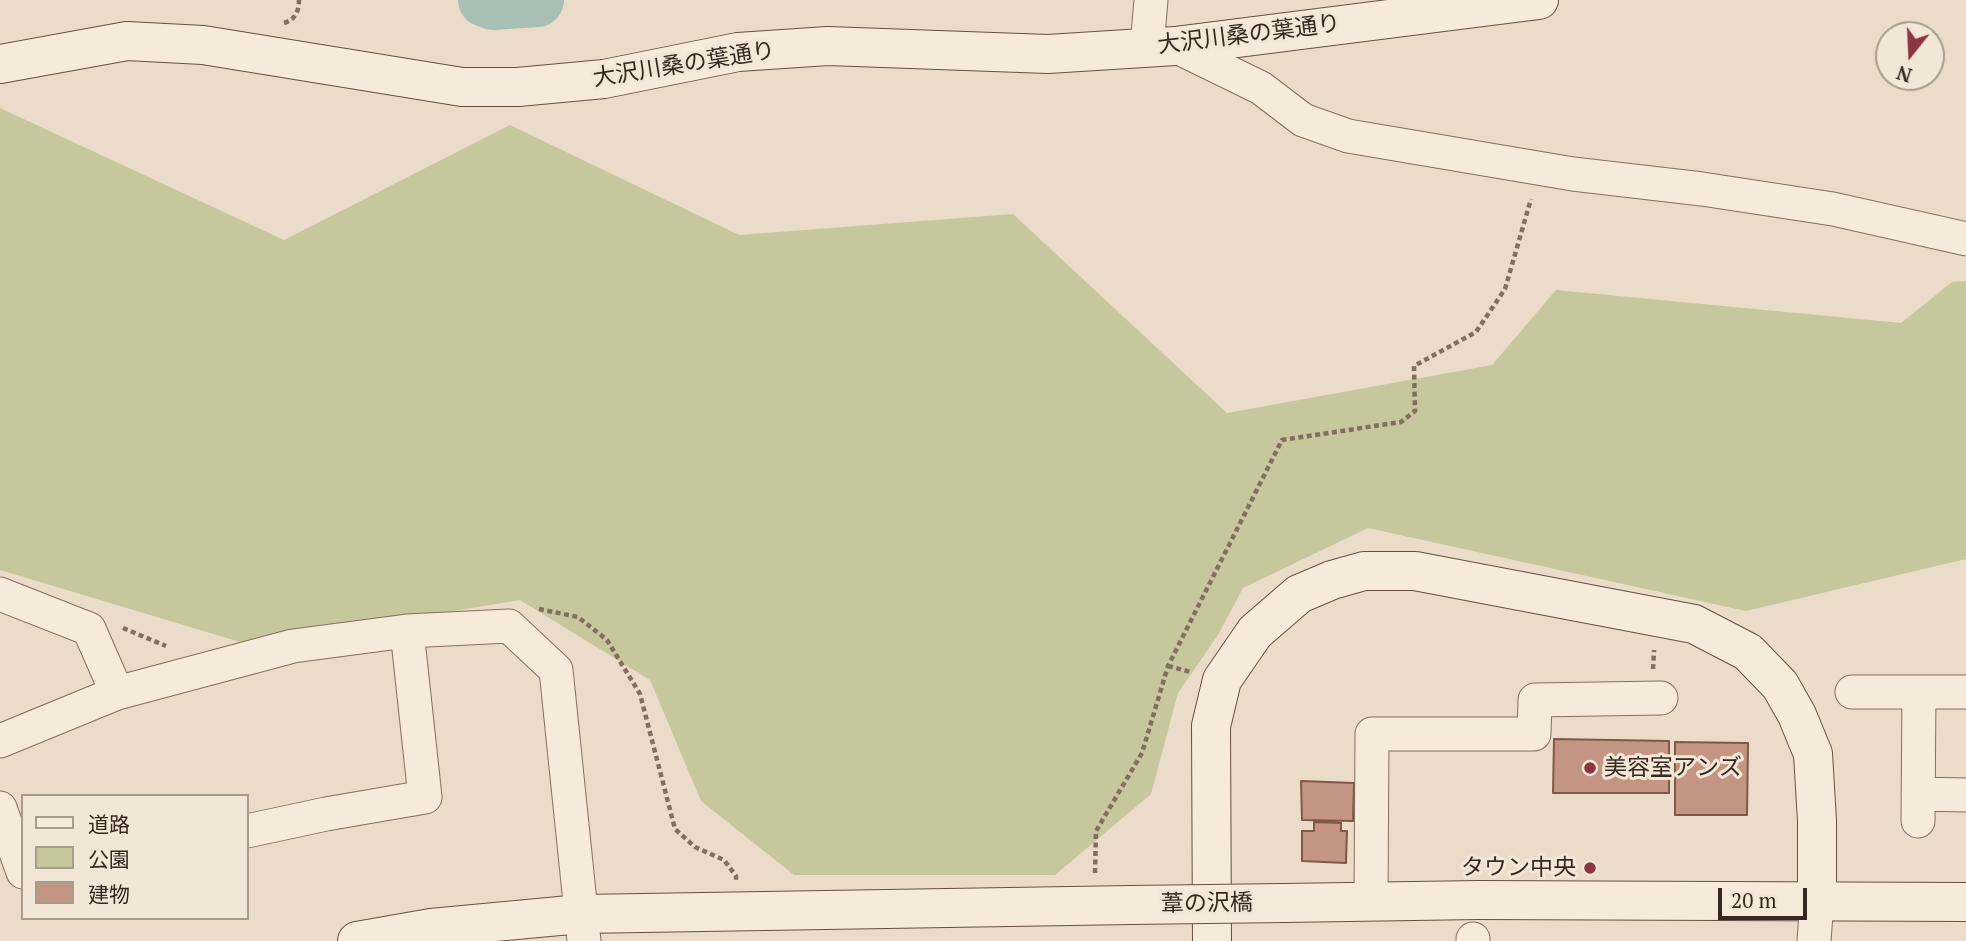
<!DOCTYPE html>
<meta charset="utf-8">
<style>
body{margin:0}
#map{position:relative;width:1966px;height:941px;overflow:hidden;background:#eadcc8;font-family:"PT Serif","Noto Sans JP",serif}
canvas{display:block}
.legend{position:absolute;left:21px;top:794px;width:228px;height:126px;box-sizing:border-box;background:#f2e7d7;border:2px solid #a79b8e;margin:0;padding:9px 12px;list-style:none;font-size:21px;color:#362821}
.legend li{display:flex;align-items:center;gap:14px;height:35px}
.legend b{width:35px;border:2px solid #a79b8e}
.north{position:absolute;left:1875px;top:21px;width:70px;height:70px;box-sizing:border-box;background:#f2e7d7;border:2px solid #a79b8e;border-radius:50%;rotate:198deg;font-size:19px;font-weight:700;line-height:28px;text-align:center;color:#362821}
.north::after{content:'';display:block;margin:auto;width:24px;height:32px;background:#8d3540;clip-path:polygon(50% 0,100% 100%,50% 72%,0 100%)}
.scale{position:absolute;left:1718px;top:888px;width:89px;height:32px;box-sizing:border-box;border:4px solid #362821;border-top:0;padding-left:9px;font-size:21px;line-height:24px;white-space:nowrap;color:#362821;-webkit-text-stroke:5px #f2e7d7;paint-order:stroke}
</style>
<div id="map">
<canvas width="1966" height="941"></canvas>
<ul class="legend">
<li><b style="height:9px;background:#f6eada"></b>道路</li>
<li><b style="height:19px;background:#c7c79d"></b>公園</li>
<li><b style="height:19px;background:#c49582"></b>建物</li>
</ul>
<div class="north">N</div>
<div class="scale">20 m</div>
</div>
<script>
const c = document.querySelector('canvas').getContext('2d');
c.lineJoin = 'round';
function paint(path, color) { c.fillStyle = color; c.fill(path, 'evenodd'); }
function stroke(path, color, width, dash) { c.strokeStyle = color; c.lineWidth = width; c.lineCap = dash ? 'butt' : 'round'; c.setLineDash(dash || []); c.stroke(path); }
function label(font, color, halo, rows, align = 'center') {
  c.font = font + ' "PT Serif","Noto Sans JP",serif'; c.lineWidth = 6; c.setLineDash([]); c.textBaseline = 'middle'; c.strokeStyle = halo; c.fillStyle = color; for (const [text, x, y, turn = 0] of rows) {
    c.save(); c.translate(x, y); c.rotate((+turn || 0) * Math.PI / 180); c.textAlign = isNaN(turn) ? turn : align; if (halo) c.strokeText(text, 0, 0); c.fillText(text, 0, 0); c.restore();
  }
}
paint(new Path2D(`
 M0,108L284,240L510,125L739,235L1013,214L1227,413L1492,365L1556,290L1901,323L1952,282L1966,281V559L1746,611L1368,528L1243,588L1218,635L1178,693L1151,794L1055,875H794L701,801L650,680L520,600L250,645L0,570Z`), '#c7c79d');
stroke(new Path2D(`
 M485,0L493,3L537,0`), '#a8bfb5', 54);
const building = new Path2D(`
 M1554,739L1669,741V793H1553Z
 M1675,742L1748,743L1747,815H1675Z
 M1301,781L1354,783L1353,821L1302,820Z
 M1314,822L1341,823V831H1347L1346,863L1302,861V831H1314Z`);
paint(building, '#c49582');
stroke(building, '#815747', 2);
const street = new Path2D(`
 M1175,46L1261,88L1303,120L1348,136L1573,174L1702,189L1833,209L1966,239
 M1147,47L1151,0
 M0,594L89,629L117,693
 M1852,692H1966
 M0,741L117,693L293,646L407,631L509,626L556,670L584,941
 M1918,794L1966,795
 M0,808L23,872
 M1918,821L1919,692
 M247,831L326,814L425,797L407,631
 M1371,902L1372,734H1534L1535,700L1661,698
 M1473,941V939
 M1814,941L1817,900`);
const secondary = new Path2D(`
 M0,64L127,41L203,45L462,87H518L604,79L738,52L828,46L1048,54L1175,46L1539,0
 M1284,903L1478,900L1966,902
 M357,941L431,928L581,914L1131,905
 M1212,941L1211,726L1222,680L1255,632L1299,594L1332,580L1364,571H1415L1694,624L1748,652L1780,685L1797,715L1813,754L1817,821V900`);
stroke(street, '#846e5f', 35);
stroke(secondary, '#665042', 40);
stroke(new Path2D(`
 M284,23C295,20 299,11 299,0
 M539,609L578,617L607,640L640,694L675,829L695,847L724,860L736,876V880
 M123,628L166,646
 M1168,666L1191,672
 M1653,669L1654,650
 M1095,873L1096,831L1142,753L1168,666L1282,440L1401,422L1415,411L1414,366L1476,332L1505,289L1531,199`), '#846e5f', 4.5, [5, 3.5]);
stroke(street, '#f6eada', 33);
stroke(secondary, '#f6eada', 38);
const secondaryBridge = new Path2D(`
 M1131,905L1284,903`);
stroke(secondaryBridge, '#665042', 40, []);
stroke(secondaryBridge, '#f6eada', 38);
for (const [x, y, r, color] of [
 [1590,768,7,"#8d3540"],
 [1590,868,7,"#8d3540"]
]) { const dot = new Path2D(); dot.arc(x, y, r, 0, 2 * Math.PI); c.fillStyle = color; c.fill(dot); stroke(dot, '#f2e7d7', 2.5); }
label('23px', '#362821', '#f2e7d7', [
 ["大沢川桑の葉通り",1249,35,-7],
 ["大沢川桑の葉通り",684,65,-9],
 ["葦の沢橋",1207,904,-1]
]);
label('23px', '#362821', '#f2e7d7', [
 ["美容室アンズ",1604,768],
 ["タウン中央",1576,868,"right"]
], 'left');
</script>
